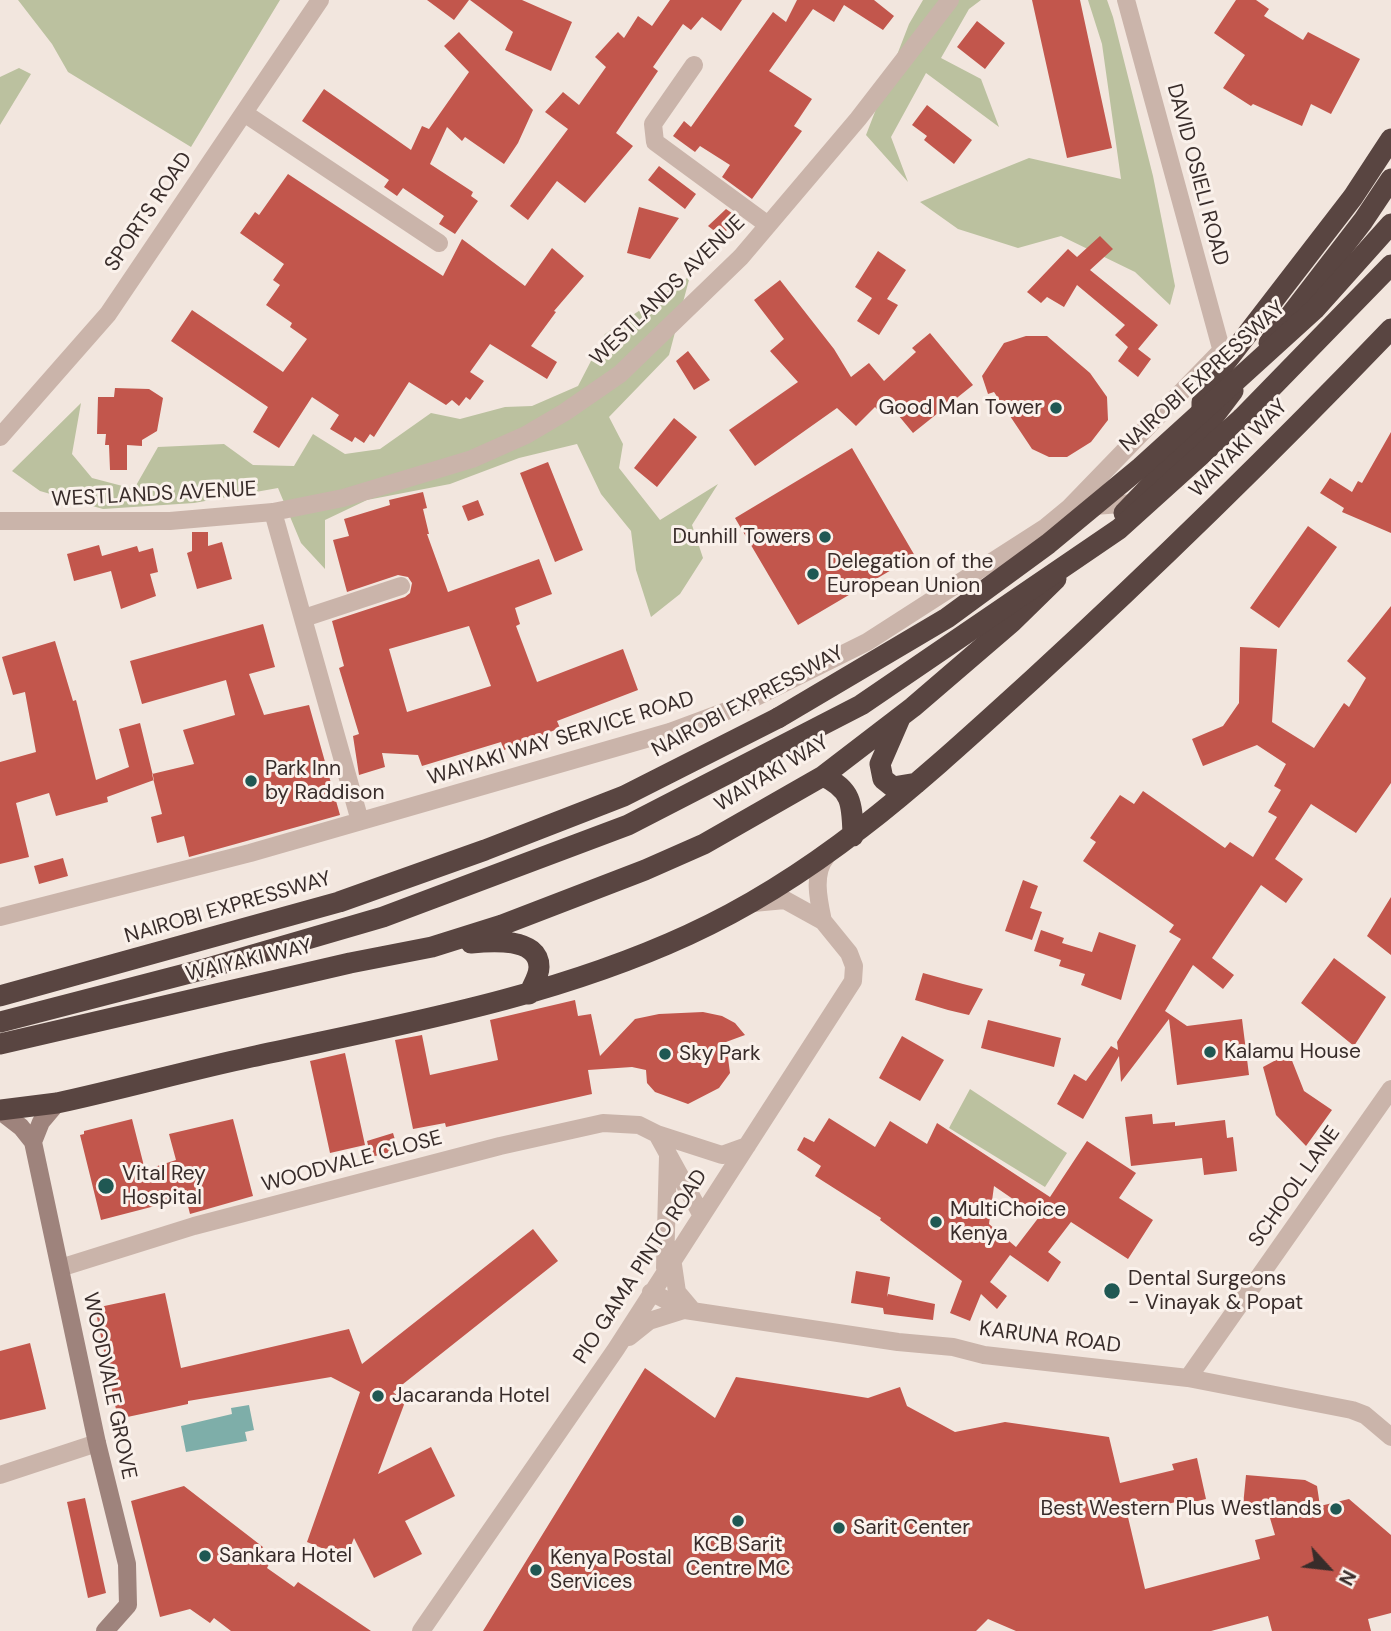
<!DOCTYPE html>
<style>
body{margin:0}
#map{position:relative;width:1391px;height:1631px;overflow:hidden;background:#f2e6de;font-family:"DM Sans",sans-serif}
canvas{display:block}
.north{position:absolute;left:1293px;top:1533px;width:70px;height:70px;-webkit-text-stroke:5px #faf1eb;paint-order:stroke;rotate:117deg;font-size:19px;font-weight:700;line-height:28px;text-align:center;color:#382c2a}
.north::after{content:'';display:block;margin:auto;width:24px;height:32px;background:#382c2a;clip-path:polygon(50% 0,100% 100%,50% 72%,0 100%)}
</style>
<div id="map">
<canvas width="1391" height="1631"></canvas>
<div class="north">N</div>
</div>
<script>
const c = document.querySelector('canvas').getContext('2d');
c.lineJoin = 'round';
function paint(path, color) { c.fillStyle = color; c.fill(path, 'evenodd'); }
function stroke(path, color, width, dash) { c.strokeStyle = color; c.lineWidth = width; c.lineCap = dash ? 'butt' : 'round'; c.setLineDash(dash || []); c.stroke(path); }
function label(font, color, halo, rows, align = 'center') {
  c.font = font + ' "DM Sans",sans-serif'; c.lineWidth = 6; c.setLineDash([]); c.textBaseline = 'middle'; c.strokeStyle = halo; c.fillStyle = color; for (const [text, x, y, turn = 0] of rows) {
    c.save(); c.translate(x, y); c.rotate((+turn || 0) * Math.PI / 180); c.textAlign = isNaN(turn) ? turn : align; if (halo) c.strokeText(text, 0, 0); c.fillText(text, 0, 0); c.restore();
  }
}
paint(new Path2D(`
 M18,0H280L191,147L68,72L52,44Z
 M923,0H981L969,9L941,58L981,79L999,127L926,73L891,137L908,182L866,135L909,24Z
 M1088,0H1107L1113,17L1153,176L1175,286L1170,305L1135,272L1061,236L1018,248L958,229L920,202L1029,158L1121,179L1102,44Z
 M19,68L31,74L0,125V77Z
 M690,276L669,355L609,417L623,444L619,468L660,520L718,484L692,525L703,558L680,594L651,617L636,570L631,531L601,494L577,444L519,458L450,484L367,500L325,520V569L301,543L278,488L194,503L103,509L40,491L12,471L81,403L72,454L92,478L134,489L158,447L224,444L253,465L294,466L313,434L345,454L380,449L431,413L460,419L505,407L532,406L578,386L605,334Z
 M970,1089L1067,1153L1045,1187L949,1128Z`), '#bbc19f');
paint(new Path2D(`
 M249,1405L254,1430L245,1432L247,1441L186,1452L181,1426L232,1414L231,1408Z`), '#7eaea9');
paint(new Path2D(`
 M427,0H469L454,20Z
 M470,0H522L572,22L551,71L505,50L513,32Z
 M670,0H742L721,31L702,17L691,30L683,24L653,67L658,71L616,133L633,146L585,203L557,181L528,220L510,206L568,129L545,112L563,92L579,105L606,67L595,57L618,32L624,38L638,16L652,26Z
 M797,0H874L894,16L883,30L844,5L834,22L813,9L769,71L812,99L794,126L802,131L752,199L722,177L730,165L700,146L695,152L673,136L684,121L691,127L773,12L786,22Z
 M1032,0H1080L1112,148L1067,158Z
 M1236,0H1256L1269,9L1264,16L1303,40L1308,32L1360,59L1331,114L1311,104L1302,126L1253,104L1251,106L1223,88L1245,55L1214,33Z
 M977,21L1005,43L985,69L957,47Z
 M459,32L533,110L518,143L504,164L465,137L462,141L447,127L430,164L473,192L471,196L478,201L455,234L439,224L444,216L403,188L397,196L384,187L389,180L302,121L324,89L411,150L422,126L429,129L469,72L444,46Z
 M927,105L972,140L954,164L924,140L927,136L912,125Z
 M659,166L696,194L685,209L648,180Z
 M288,174L443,276L462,239L525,286L552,248L584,276L554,311L556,312L531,346L557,362L547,379L490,344L470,372L484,381L470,400L466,397L459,406L452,400L446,405L409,382L374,437L370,434L364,443L355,437L352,442L330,429L339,415L312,397L279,448L253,432L268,407L171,341L192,310L283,372L307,339L290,327L292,323L266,305L280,285L273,280L284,264L240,233L255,212L259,215Z
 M639,207L679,218L650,259L627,253Z
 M726,209L739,218L721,236L708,226Z
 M1100,236L1113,249L1090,270L1158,325L1138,349L1151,359L1138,377L1118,361L1128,347L1115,335L1125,325L1077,285L1064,307L1047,297L1041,303L1027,292L1068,249L1077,257Z
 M878,251L906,270L887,299L898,305L879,335L857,321L872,298L855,287Z
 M780,280L834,349L851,377L869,363L884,381L916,352L912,348L930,333L973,385L913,433L889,404L880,412L875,407L856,426L837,408L755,466L729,430L798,382L770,351L784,339L754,300Z
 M1026,336H1047L1090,373L1107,397L1108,420L1091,442L1067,457H1049L1032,449L994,392L988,394L982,376L1004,343Z
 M688,351L710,380L694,390L676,361Z
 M115,388L149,389L163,398L157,431L142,440V446L127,445V470H110L109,445H105L106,434H97L98,397H114Z
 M674,418L697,437L657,487L634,468Z
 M1391,432V533L1342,512L1344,508L1320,493L1330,478L1352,492L1358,481L1362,483Z
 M852,448L915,556L798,625L735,518Z
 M548,462L583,550L555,562L520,473Z
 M423,492L427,508L423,509L429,534H427L448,592L539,559L552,594L515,608L520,624L516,626L537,682L623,649L638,690L557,721L560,728L504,750L501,742L422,766L418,755L382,753L385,767L359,775L353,736L359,734L339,668L344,666L332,621L405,597L410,593L412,583L408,577L398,575L347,592L333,540L349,536L344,519L390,505L389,500ZM469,626L491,686L407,712L389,649Z
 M478,500L484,515L468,521L462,506Z
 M1308,526L1337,547L1279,628L1250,608Z
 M192,532H208V546L222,542L232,579L197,589L187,553L192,551Z
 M99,545L102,556L137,546L139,552L153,548L158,572L150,574L156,596L121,609L111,571L74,581L67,554Z
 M1391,606V783L1356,833L1311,804L1275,859L1303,879L1286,903L1261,885L1212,958L1234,975L1223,989L1193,965L1165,1011L1187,1026L1242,1019L1249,1075L1177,1085L1169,1019L1121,1082L1119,1056L1083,1119L1057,1104L1074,1074L1086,1081L1111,1046L1118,1050L1117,1042L1181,939L1169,932L1174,925L1083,861L1096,842L1090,838L1120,795L1134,804L1143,791L1225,848L1230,842L1253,857L1277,817L1268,812L1281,790L1274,786L1286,764L1257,745L1203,766L1192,739L1223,726L1239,703L1240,647L1277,649L1272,722L1314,748L1344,703L1349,707L1366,678L1347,661Z
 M263,624L275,667L249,674L264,715L309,705L340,815L189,857L184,836L157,843L151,817L162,814L152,774L194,764L183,730L235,715L226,680L142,704L130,661Z
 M55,641L73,701L76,700L96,780L129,767L119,729L140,723L154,780L107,797L108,802L56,816L49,793L16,803L29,857L0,864V762L36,752L25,692L13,695L2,657Z
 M63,858L68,876L39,884L34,866Z
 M1023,880L1038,886L1030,908L1042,912L1032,940L1005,931Z
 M1391,897V955L1367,936Z
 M1041,930L1064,938L1062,943L1092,952L1099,932L1136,945L1121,1000L1081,985L1085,974L1059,966L1061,960L1034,951Z
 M1334,958L1386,997L1354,1046L1301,1003Z
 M923,973L963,984L983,989L969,1015L948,1010L915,1000Z
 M575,1000L578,1016L591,1014L600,1056L635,1019L659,1014L703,1012L722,1016L735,1023L745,1035L726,1042L730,1073L719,1088L688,1104L655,1092L647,1083L646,1070L632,1067L588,1070L592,1094L446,1127L445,1123L413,1129L395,1040L422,1035L430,1075L498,1060L490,1020Z
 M988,1020L1061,1038L1054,1067L981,1048Z
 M902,1036L944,1060L920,1101L879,1078Z
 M345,1053L365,1145L330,1153L310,1061Z
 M1289,1053L1304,1091L1332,1110L1306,1146L1276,1115L1263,1067Z
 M1152,1114L1153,1124L1175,1122V1126L1225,1120L1227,1138L1233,1137L1237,1171L1204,1175L1202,1158L1131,1166L1125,1117Z
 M829,1118L875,1147L890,1121L927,1144L937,1123L1050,1197L1087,1141L1136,1173L1119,1198L1153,1220L1128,1259L1071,1222L1048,1252L1061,1262L1048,1282L1010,1255L990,1282L1007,1296L997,1309L981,1294L970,1321L950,1313L962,1281L880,1220L881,1218L815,1176L821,1166L797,1150L804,1137L814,1142ZM994,1186L1039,1217L1016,1247L989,1224Z
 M132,1119L145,1170L176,1160L169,1134L233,1119L253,1196L190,1214L186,1198L101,1220L80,1135L84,1134V1131Z
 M393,1133L398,1150L371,1157L367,1141Z
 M533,1229L558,1261L393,1392L405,1402L378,1474L431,1447L455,1496L405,1521L422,1554L374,1578L354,1538L346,1558L307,1542L360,1392L331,1377L188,1401V1404L118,1419L95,1308L165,1293L181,1368L349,1329L362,1364Z
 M856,1271L890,1277L887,1297L888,1294L935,1304L933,1320L884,1314L883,1308L851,1303Z
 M30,1343L46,1409L0,1420V1351Z
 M645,1368L715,1418L736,1377L868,1398L900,1387L907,1406L955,1432L1005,1422L1109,1437L1120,1483L1174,1470L1172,1464L1197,1458L1206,1499L1177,1506L1176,1502L1127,1513L1145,1589L1260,1559L1255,1540L1275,1535L1267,1508L1243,1506L1246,1475L1305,1480L1317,1486L1320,1506L1349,1499L1391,1535V1613L1368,1619L1371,1631H1272L1268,1616L1211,1631H1016L988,1619L976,1631H483Z
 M184,1486L263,1547L260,1552L271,1560L267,1568L294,1587L298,1582L371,1631H231L214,1618L210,1623L190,1609L160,1617L131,1501Z
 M85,1498L106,1593L88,1598L67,1502Z`), '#c2564c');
stroke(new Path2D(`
 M1126,0L1225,363
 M694,65L653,124L655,142L768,225
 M244,113L439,243
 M0,437L108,314L320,0
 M1069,508L1221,351
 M273,512L360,821
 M0,521H170L273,512L343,498L472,459L526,435L565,412L620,374L741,257L858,119L950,0
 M304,618L401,586
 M0,917L250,853L670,732L732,709L867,642L1046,527L1069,508L1133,503
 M823,921C819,902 812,874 826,857
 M657,1134L722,1155L747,1146
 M672,1258L677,1292L693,1311
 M60,1268L194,1226L500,1146L603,1123L639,1125L657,1134L701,1214
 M665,1268L668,1156
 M651,1292L685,1310L898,1342L953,1347L984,1355L1188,1378L1352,1410L1365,1415L1391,1437
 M629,1337L649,1321L684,1310
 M1188,1378L1391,1089
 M0,1475L97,1443
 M421,1631L616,1349L853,981L854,966L849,953L823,921L785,900L753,903`), '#cab4aa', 18);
stroke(new Path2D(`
 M0,1111L21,1127L33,1142L97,1443L127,1564L128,1605L105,1631
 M33,1142L41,1122L57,1103`), '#9e837c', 18);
stroke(new Path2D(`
 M1269,343L1363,221L1391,179
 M1242,418L1391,265
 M1202,419V402L1225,363L1353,197L1391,139
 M1124,513L1202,432L1233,391
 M900,718L880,764L883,779L893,787L917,783
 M823,776C853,790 852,805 853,836
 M471,943C491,941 539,937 539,967C539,976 533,985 529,994
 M0,996L339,902L485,850L624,796L778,718
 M0,1022L201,970
 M0,1044L350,963L432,947L502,925L645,870L704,844L823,776L913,707L1012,622L1056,579
 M0,1110L57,1103C122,1089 186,1071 251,1057C398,1025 549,999 688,935C822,874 924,778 1032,680C1155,567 1275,450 1391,329`), '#594541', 21);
stroke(new Path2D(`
 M778,718L947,618L1048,544L1141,467L1315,309L1391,224
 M201,970L383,917L628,825L861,705L1119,529L1242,418`), '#594541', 21);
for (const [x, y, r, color] of [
 [1056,408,7,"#205853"],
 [825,537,7,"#205853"],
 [813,574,7,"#205853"],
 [251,781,7,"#205853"],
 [1210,1052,7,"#205853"],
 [665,1054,7,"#205853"],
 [106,1186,9,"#205853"],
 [936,1222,7,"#205853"],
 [1112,1291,9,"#205853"],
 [378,1396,7,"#205853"],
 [1336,1509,7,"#205853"],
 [738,1521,7,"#205853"],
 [839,1528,7,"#205853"],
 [205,1556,7,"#205853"],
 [536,1570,7,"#205853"]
]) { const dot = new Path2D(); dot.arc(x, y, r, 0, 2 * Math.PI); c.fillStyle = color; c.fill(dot); stroke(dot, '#faf1eb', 2.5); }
label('21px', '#382c2a', '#faf1eb', [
 ["DAVID OSIELI ROAD",1197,175,75],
 ["SPORTS ROAD",149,212,-56],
 ["WESTLANDS AVENUE",668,291,-44],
 ["NAIROBI EXPRESSWAY",1203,377,-42],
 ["WAIYAKI WAY",1239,449,-45],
 ["WESTLANDS AVENUE",154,495,-3],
 ["NAIROBI EXPRESSWAY",748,702,-28],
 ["WAIYAKI WAY SERVICE ROAD",561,739,-17],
 ["WAIYAKI WAY",772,774,-31],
 ["NAIROBI EXPRESSWAY",228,908,-16],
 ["WAIYAKI WAY",249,961,-13],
 ["WOODVALE CLOSE",352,1162,-15],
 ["SCHOOL LANE",1295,1187,-55],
 ["PIO GAMA PINTO ROAD",641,1267,-57],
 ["KARUNA ROAD",1050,1338,7],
 ["WOODVALE GROVE",109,1386,78]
]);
label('21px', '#382c2a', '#faf1eb', [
 ["Good Man Tower",1042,408,"right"],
 ["Dunhill Towers",811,537,"right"],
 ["Delegation of the",827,562],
 ["European Union",827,586],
 ["Park Inn",265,769],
 ["by Raddison",265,793],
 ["Kalamu House",1224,1052],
 ["Sky Park",679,1054],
 ["Vital Rey",122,1174],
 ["Hospital",122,1198],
 ["MultiChoice",950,1210],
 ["Kenya",950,1234],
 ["Dental Surgeons",1128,1279],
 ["- Vinayak & Popat",1128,1303],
 ["Jacaranda Hotel",392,1396],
 ["Best Western Plus Westlands",1322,1509,"right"],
 ["Sarit Center",853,1528],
 ["KCB Sarit",738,1545,"center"],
 ["Centre MC",738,1569,"center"],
 ["Sankara Hotel",219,1556],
 ["Kenya Postal",550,1558],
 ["Services",550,1582]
], 'left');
</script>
